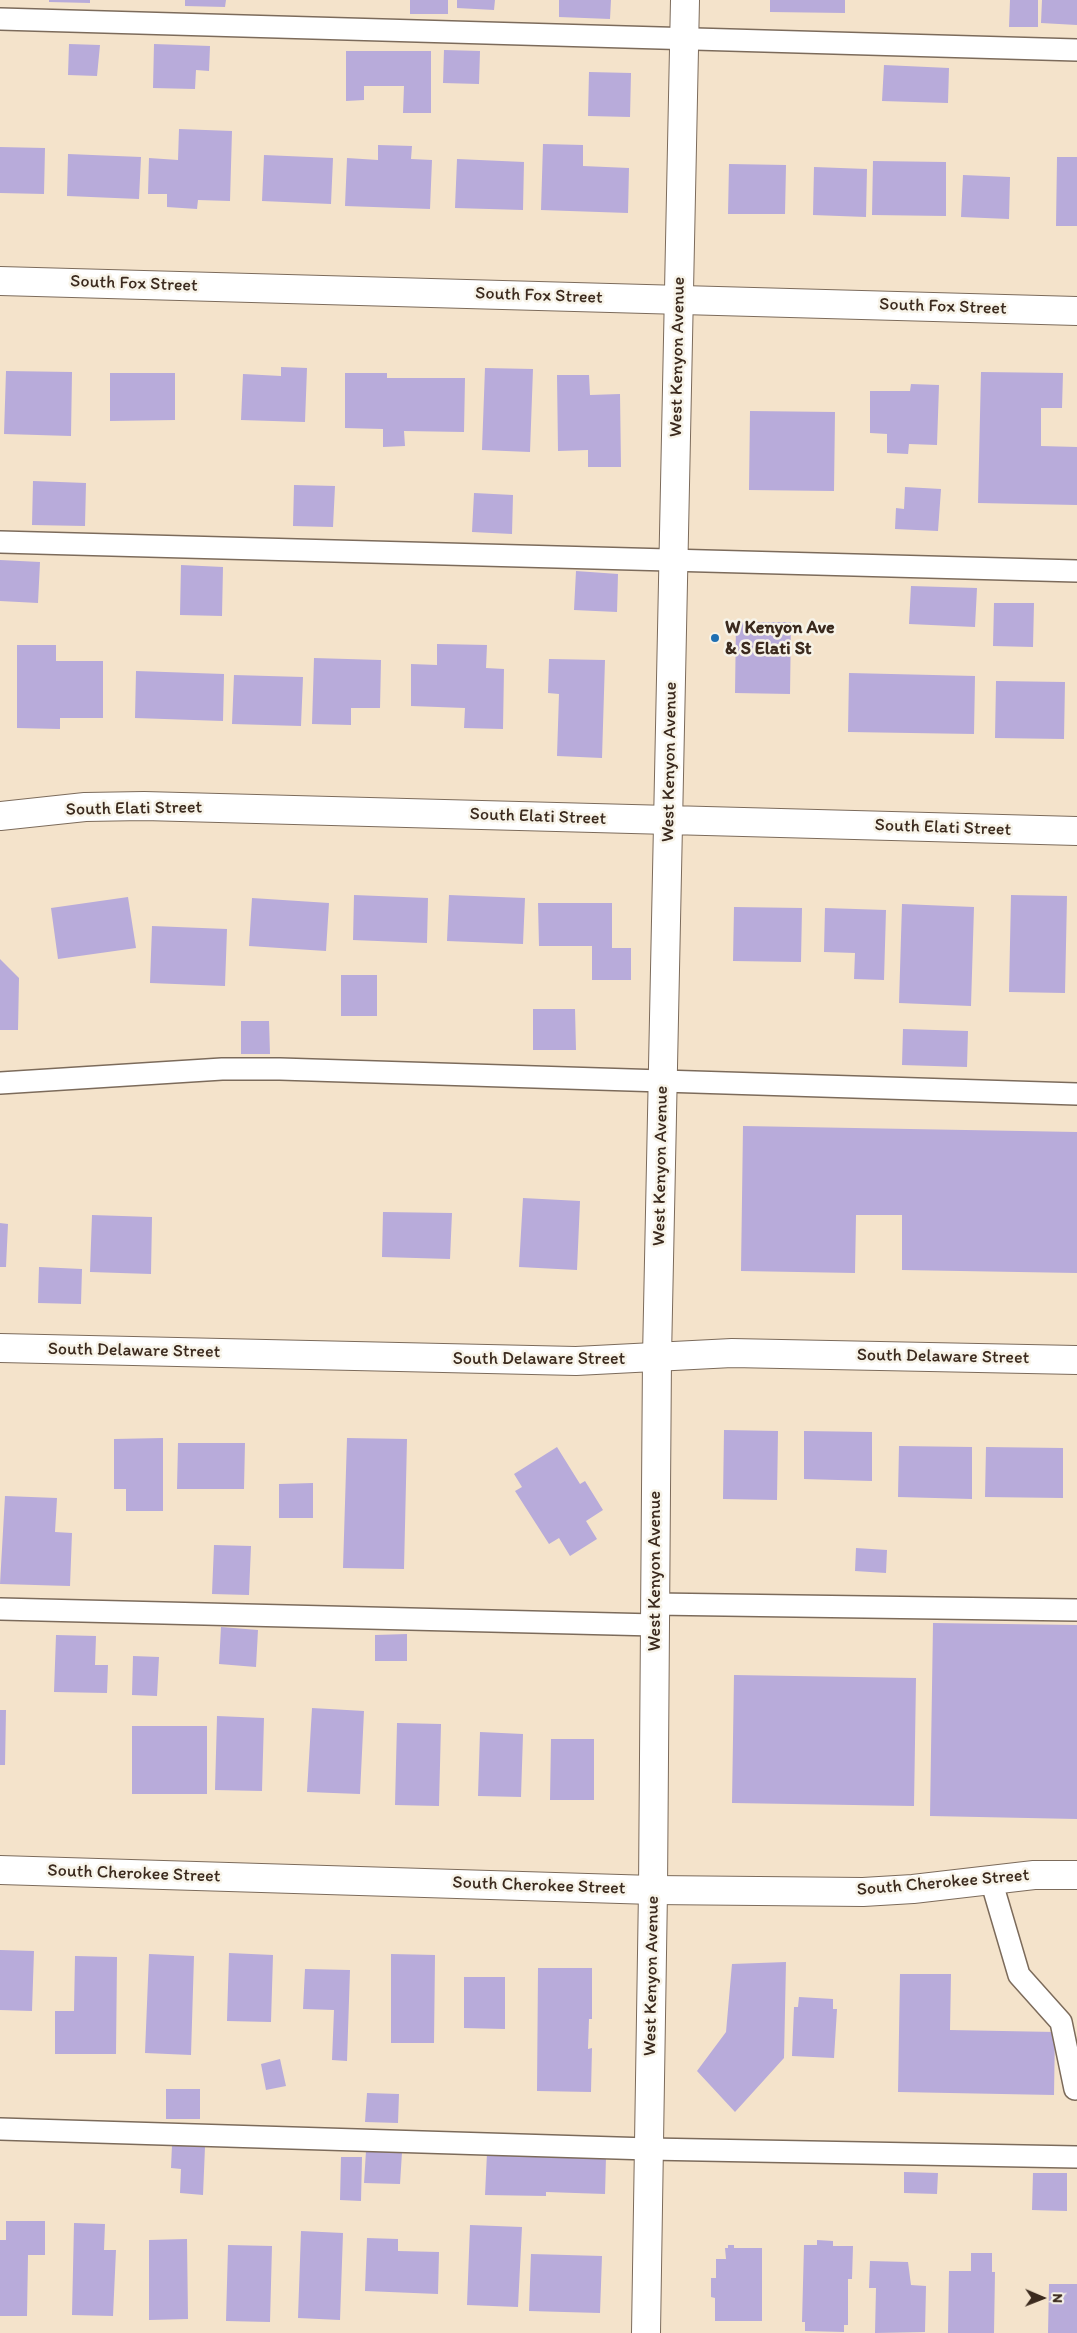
<!DOCTYPE html>
<style>
body{margin:0}
#map{position:relative;width:1077px;height:2333px;overflow:hidden;background:#f4e3cb;font-family:Itim,sans-serif}
canvas{display:block}
.north{position:absolute;left:1017px;top:2273px;width:50px;height:50px;-webkit-text-stroke:4px #f7f3e8;paint-order:stroke;rotate:91deg;font-size:14px;font-weight:700;line-height:20px;text-align:center;color:#3b2a1e}
.north::after{content:'';display:block;margin:auto;width:18px;height:22px;background:#3b2a1e;clip-path:polygon(50% 0,100% 100%,50% 72%,0 100%)}
</style>
<div id="map">
<canvas width="1077" height="2333"></canvas>
<div class="north">N</div>
</div>
<script>
const c = document.querySelector('canvas').getContext('2d');
c.lineJoin = 'round';
function paint(path, color) { c.fillStyle = color; c.fill(path, 'evenodd'); }
function stroke(path, color, width, dash) { c.strokeStyle = color; c.lineWidth = width; c.lineCap = dash ? 'butt' : 'round'; c.setLineDash(dash || []); c.stroke(path); }
function label(font, color, halo, rows, align = 'center') {
  c.font = font + ' Itim,sans-serif'; c.lineWidth = 5; c.setLineDash([]); c.textBaseline = 'middle'; c.strokeStyle = halo; c.fillStyle = color; for (const [text, x, y, turn = 0] of rows) {
    c.save(); c.translate(x, y); c.rotate((+turn || 0) * Math.PI / 180); c.textAlign = isNaN(turn) ? turn : align; if (halo) c.strokeText(text, 0, 0); c.fillText(text, 0, 0); c.restore();
  }
}
paint(new Path2D(`
 M49,0H90V3L49,2Z
 M185,0H226L225,7L185,6Z
 M410,0H448V14H410Z
 M457,0H495L494,10L457,8Z
 M559,0H611L610,19L559,17Z
 M770,0H845V13L770,12Z
 M1010,0H1038V27H1009Z
 M1042,0H1077V25L1041,23Z
 M69,44L100,45L97,76L68,75Z
 M154,44L210,46L209,71L196,70L195,89L153,88Z
 M444,50L480,51L479,84L443,83Z
 M346,51H431V113H403L404,86H364V100L346,101Z
 M884,65L949,68L948,103L882,101Z
 M589,72L631,73L630,117L588,116Z
 M179,129L232,131L230,201L198,200L197,209L167,207V194H148L149,158L178,160Z
 M543,144L583,145V166L629,168L628,213L541,210Z
 M378,145L412,146L411,159L432,160L430,209L345,206L347,158L378,160Z
 M0,147L45,148L44,194L0,193Z
 M68,154L141,157L139,199L67,196Z
 M264,155L333,158L331,204L262,201Z
 M1057,157H1077V226H1056Z
 M457,159L524,162L523,210L455,208Z
 M873,161L946,162V216L872,215Z
 M729,164L786,165L785,214H728Z
 M814,167L867,169L866,217L813,215Z
 M963,175L1010,177L1009,219L961,217Z
 M281,367L307,368L305,422L241,420L243,374L281,376Z
 M485,368L533,369L530,452L482,450Z
 M6,371L72,372L71,436L4,434Z
 M981,372L1063,373L1062,408H1041V446L1077,447V505L978,503Z
 M110,373H175V420L110,421Z
 M345,373H387V378H465L464,432L404,431L405,446L383,447V429L345,428Z
 M557,375H589L590,395L620,394L621,467H588V450L558,451Z
 M911,384L939,385L937,445L909,444L908,454L887,453V434L870,433V391H910Z
 M750,411L835,412L834,491L749,490Z
 M33,481L86,483L85,526L32,525Z
 M294,485L335,486L333,527L293,526Z
 M905,487L941,489L938,531L895,529L896,508L904,509Z
 M474,493L513,495L512,534L472,532Z
 M0,560L40,562L38,603L0,601Z
 M181,565L223,567L222,616L180,615Z
 M576,571L618,574L617,612L574,610Z
 M911,586L977,588L975,627L909,624Z
 M994,603H1034L1033,647L993,646Z
 M736,622H791L790,694L735,693Z
 M437,644L487,645L486,668L504,669L503,729L464,728L465,708L411,706V664L437,665Z
 M17,645H56V661H103V718H60V729L17,728Z
 M314,658L381,660L380,708H351V725L312,724Z
 M549,659L605,660L602,758L557,756L559,694L548,693Z
 M136,671L224,674L223,721L135,718Z
 M849,673L975,676L974,734L848,732Z
 M234,675L303,677L301,726L232,724Z
 M996,681L1065,682L1064,739L995,738Z
 M354,895L428,898L427,943L353,940Z
 M449,895L525,898L523,944L447,941Z
 M1011,895L1067,896L1065,993L1009,992Z
 M128,897L136,948L58,959L51,908Z
 M252,898L329,903L326,951L249,946Z
 M538,903H612V948H631V980H592V946H539Z
 M902,904L974,907L971,1006L899,1003Z
 M734,907L802,908L801,962L733,961Z
 M825,908L886,910L884,980L854,979L855,953L824,952Z
 M152,926L227,929L225,986L150,983Z
 M0,959L19,978L18,1030H0Z
 M341,975H377V1016H341Z
 M533,1009H575L576,1050H533Z
 M241,1021H269L270,1054H241Z
 M903,1029L968,1031L967,1067L902,1065Z
 M743,1126L1077,1132V1273L902,1270V1215H856L855,1273L741,1271Z
 M523,1198L580,1201L577,1270L519,1267Z
 M383,1212L452,1213L450,1259L382,1257Z
 M92,1215L152,1217L151,1274L90,1272Z
 M0,1223L8,1224L6,1267H0Z
 M39,1267L82,1269L81,1304L38,1303Z
 M724,1430L778,1431L777,1500L723,1499Z
 M804,1431L872,1432V1481L804,1479Z
 M163,1438V1511H126V1489H114V1439Z
 M347,1438L407,1439L404,1569L343,1568Z
 M178,1443H245L244,1489H177Z
 M899,1446L972,1447V1499L898,1497Z
 M557,1447L580,1484L585,1481L603,1510L586,1521L597,1539L570,1556L559,1538L549,1544L515,1491L522,1487L514,1474Z
 M986,1447L1063,1448V1498L985,1497Z
 M313,1483V1518H279V1484Z
 M5,1496L57,1498L55,1532L72,1533L70,1586L0,1584Z
 M214,1545L251,1546L249,1595L212,1594Z
 M856,1548L887,1550L886,1573L855,1571Z
 M933,1623L1077,1625V1819L930,1816Z
 M221,1627L258,1630L256,1667L219,1664Z
 M407,1634V1661H375V1635Z
 M56,1635L96,1636L95,1665H108L107,1693L54,1692Z
 M133,1656L159,1657L157,1696L132,1695Z
 M734,1675L916,1678L914,1806L732,1803Z
 M312,1708L364,1711L360,1794L307,1792Z
 M0,1710H6L5,1765H0Z
 M217,1716L264,1718L262,1791L215,1790Z
 M397,1723L441,1724L439,1806L395,1805Z
 M132,1726H207V1794H132Z
 M480,1732L523,1734L521,1797L478,1796Z
 M551,1739H594V1800H550Z
 M0,1950L34,1951L32,2011L0,2010Z
 M229,1953L273,1955L271,2022L227,2021Z
 M149,1954L194,1956L191,2055L145,2053Z
 M391,1954L435,1955L434,2043H391Z
 M75,1956L117,1957L116,2054H55V2011H74Z
 M786,1962L784,2058L735,2112L697,2071L726,2032L732,1964Z
 M538,1968H592V2019H589L588,2049L592,2048L591,2092L537,2091Z
 M305,1969L350,1970L347,2061L332,2060L334,2010L303,2009Z
 M900,1974H951L950,2030L1055,2032L1054,2095L898,2092Z
 M464,1977H505V2029L464,2028Z
 M799,1997L833,1999V2009H837L834,2058L792,2056L794,2007H798Z
 M280,2059L286,2086L266,2090L261,2064Z
 M166,2089H200V2119H166Z
 M367,2093L399,2094L398,2123L365,2122Z
 M172,2145L205,2147L203,2195L180,2193L181,2169L171,2168Z
 M366,2151L402,2152L400,2184L364,2183Z
 M487,2153L606,2157L605,2194L546,2192V2196L485,2195Z
 M341,2157H362L361,2201L340,2200Z
 M904,2172L938,2173L937,2194L904,2193Z
 M1033,2173H1067V2211L1032,2210Z
 M6,2221H45V2255H28L27,2316H0V2240H6Z
 M74,2223L105,2224L104,2250H116L113,2316L72,2315Z
 M470,2225L522,2227L518,2307L467,2305Z
 M301,2231L343,2233L340,2320L298,2318Z
 M367,2238L398,2239V2251L439,2252L438,2294L365,2291Z
 M187,2239L188,2319L149,2320V2240Z
 M817,2240L833,2241V2246H853L852,2279H848V2325H844V2332L805,2331V2322H802L804,2245H817Z
 M228,2245L272,2246L270,2322L226,2321Z
 M728,2245H734V2248H762V2321H715V2298L711,2297V2278H716V2259H726L725,2248H728Z
 M971,2253H992V2272H995L994,2333H948L949,2271H971Z
 M531,2254L602,2256L600,2313L529,2311Z
 M870,2261L908,2262L911,2285L926,2286L925,2332L875,2333L876,2288H869Z
 M1049,2284H1077V2333H1048Z`), '#b8abda');
const lane = new Path2D(`
 M0,19L1077,50
 M0,542L1077,571
 M0,1083L222,1069H280L1077,1094
 M655,1604L1077,1610
 M0,1609L655,1625
 M991,1880L1019,1975L1061,2022L1075,2089
 M0,2129L649,2149L1077,2157`);
const street = new Path2D(`
 M0,281L1077,311
 M0,816L85,807L144,806L669,820
 M0,1348L576,1361L732,1353L1077,1360
 M0,1870L653,1890L863,1892L913,1889L1034,1875H1077`);
const secondary = new Path2D(`
 M669,820L1077,831
 M646,2333L653,1890L657,1357L685,0`);
stroke(lane, '#7c6b5b', 24);
stroke(street, '#7c6b5b', 30);
stroke(secondary, '#7c6b5b', 30);
stroke(lane, '#fff', 21);
stroke(street, '#fff', 28);
stroke(secondary, '#fff', 28);
for (const [x, y, r, color] of [
 [715,638,5,"#1f6fb2"]
]) { const dot = new Path2D(); dot.arc(x, y, r, 0, 2 * Math.PI); c.fillStyle = color; c.fill(dot); stroke(dot, '#f7f3e8', 2); }
label('18px', '#3b2a1e', '#f7f3e8', [
 ["South Fox Street",134,284,2],
 ["South Fox Street",539,296,2],
 ["South Fox Street",943,307,2],
 ["West Kenyon Avenue",678,357,-89],
 ["West Kenyon Avenue",670,762,-89],
 ["South Elati Street",134,809,-1],
 ["South Elati Street",538,817,2],
 ["South Elati Street",943,828,2],
 ["West Kenyon Avenue",661,1166,-89],
 ["South Delaware Street",134,1351,1],
 ["South Delaware Street",943,1357,1],
 ["South Delaware Street",539,1359],
 ["West Kenyon Avenue",655,1571,-90],
 ["South Cherokee Street",134,1874,2],
 ["South Cherokee Street",943,1883,-5],
 ["South Cherokee Street",539,1886,2],
 ["West Kenyon Avenue",652,1976,-89]
]);
label('bold 18px', '#3b2a1e', '#f7f3e8', [
 ["W Kenyon Ave",725,628],
 ["& S Elati St",725,649]
], 'left');
</script>
